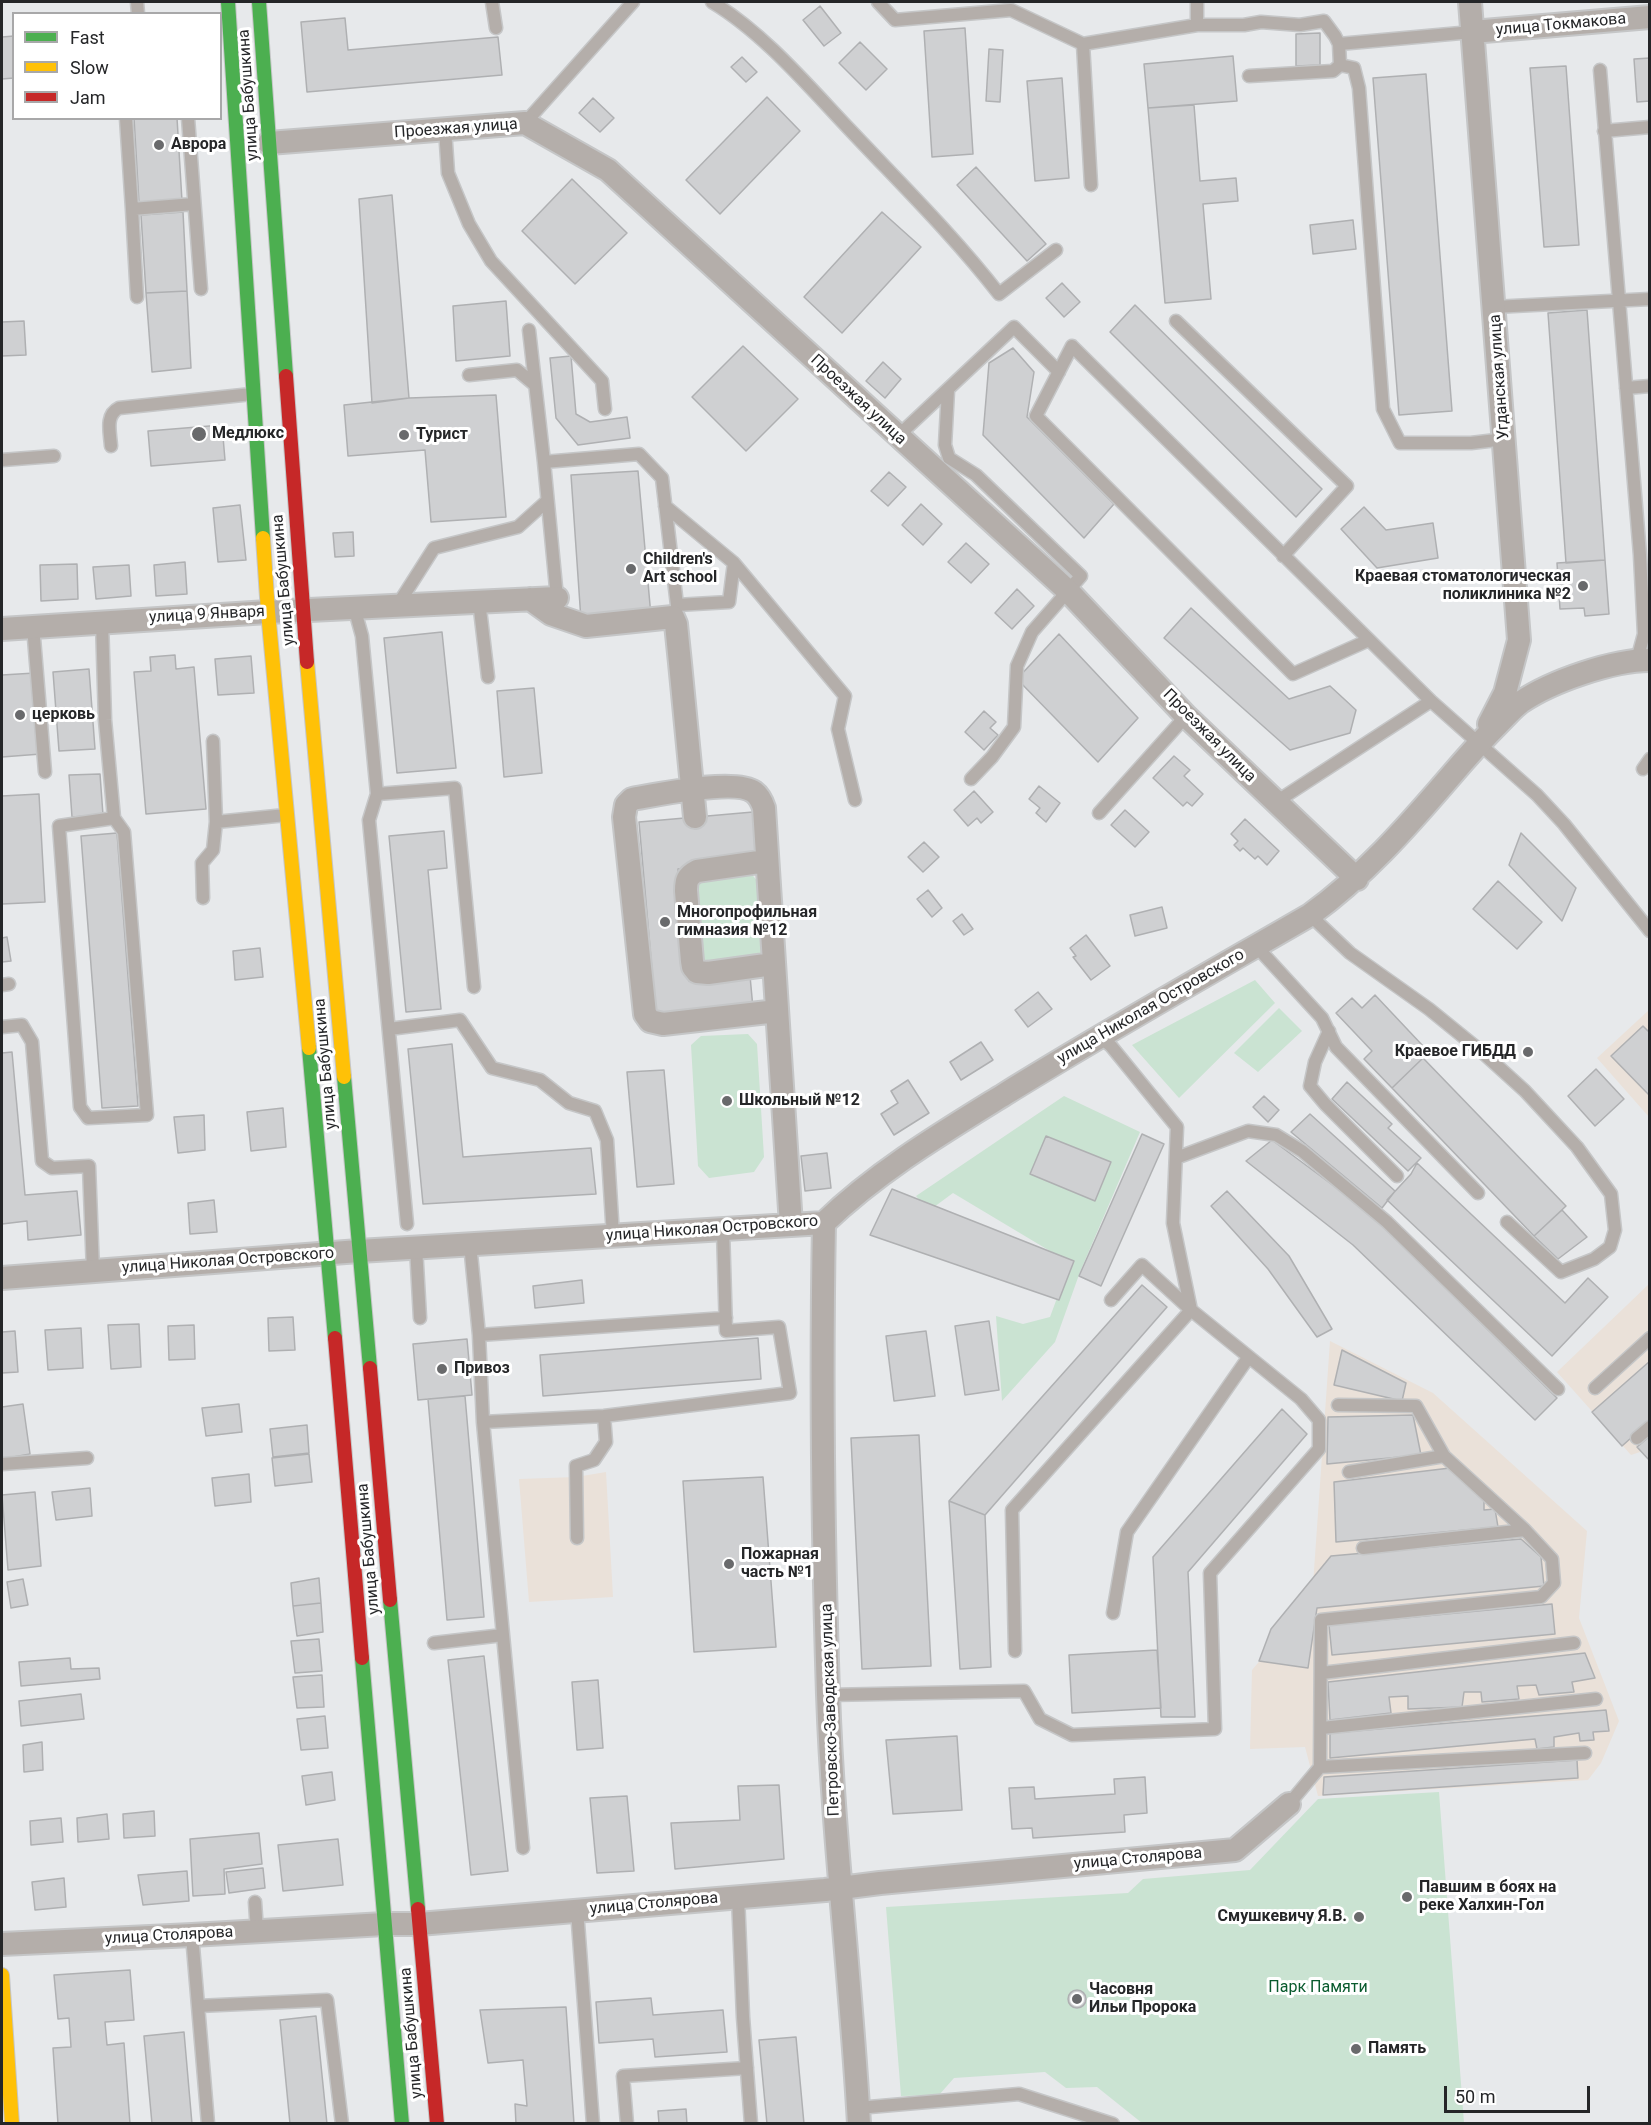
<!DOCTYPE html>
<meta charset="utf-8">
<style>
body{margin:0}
#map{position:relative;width:1651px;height:2125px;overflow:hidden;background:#e7e9eb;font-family:Roboto,sans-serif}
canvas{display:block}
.frame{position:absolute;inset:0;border:3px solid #252628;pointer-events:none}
.legend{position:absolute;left:12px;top:12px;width:210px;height:108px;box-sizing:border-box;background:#fff;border:2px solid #a8a8a9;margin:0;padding:8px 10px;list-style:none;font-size:18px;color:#252628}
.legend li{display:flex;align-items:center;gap:12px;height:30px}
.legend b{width:30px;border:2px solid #a8a8a9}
.scale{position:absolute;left:1444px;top:2086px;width:146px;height:27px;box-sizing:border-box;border:3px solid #252628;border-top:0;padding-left:8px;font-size:18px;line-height:21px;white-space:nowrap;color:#252628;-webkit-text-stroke:4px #fff;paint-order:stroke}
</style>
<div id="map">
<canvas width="1651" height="2125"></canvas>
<div class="frame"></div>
<ul class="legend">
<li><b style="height:8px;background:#4caf50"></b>Fast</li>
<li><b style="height:8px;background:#ffc107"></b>Slow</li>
<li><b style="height:8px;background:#c62828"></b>Jam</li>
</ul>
<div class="scale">50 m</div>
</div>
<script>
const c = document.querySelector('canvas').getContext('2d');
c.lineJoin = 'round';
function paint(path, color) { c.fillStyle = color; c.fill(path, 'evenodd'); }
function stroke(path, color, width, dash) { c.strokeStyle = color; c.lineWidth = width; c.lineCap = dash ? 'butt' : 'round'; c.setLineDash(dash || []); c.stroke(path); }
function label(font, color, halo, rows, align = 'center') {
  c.font = font + ' Roboto,sans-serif'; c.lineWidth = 6; c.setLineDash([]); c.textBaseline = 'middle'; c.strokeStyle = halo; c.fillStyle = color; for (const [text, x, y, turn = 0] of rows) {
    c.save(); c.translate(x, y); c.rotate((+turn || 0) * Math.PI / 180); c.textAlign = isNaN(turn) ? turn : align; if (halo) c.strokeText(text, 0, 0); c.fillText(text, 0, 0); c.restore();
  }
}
paint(new Path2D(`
 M1649,1010V1117L1597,1058Z
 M1649,1284V1449L1631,1455L1557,1372Z
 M1330,1341L1433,1393L1587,1531L1579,1618L1619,1721L1601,1763L1588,1780L1318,1796L1305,1747L1250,1749L1252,1670L1312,1599Z
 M606,1472L613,1597L529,1602L519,1479L576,1477Z`), '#eae1d9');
paint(new Path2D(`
 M750,872L758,882L767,956L700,967L693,881Z
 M1255,980L1275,1003L1179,1098L1132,1045Z
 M1279,1008L1302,1031L1258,1072L1234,1053Z
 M748,1034L757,1044L764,1157L754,1172L709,1178L698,1166L691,1045L701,1036Z
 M1064,1096L1140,1132L1080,1272L1055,1342L1002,1401L996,1316L1023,1324L1050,1317L1070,1263L953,1193L934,1207L922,1203L916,1196Z
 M1439,1792L1464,2123H1142L1097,2087L1066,2088L1045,2072L954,2078L939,2095L901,2096L886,1907L1128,1893L1143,1879L1250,1870L1318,1799Z`), '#cae3d2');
const building = new Path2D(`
 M820,6L841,33L824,46L803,20Z
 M345,18L348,50L498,37L502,75L307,92L301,22Z
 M965,28L973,154L932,157L924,31Z
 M1320,33V65L1296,66V34Z
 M14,36V78L2,79V37Z
 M860,42L887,69L866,90L839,63Z
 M989,49L1003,50L1000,102L986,101Z
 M1233,56L1237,101L1148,108L1144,64Z
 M742,57L757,72L746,82L731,67Z
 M1650,58V101L1637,102L1634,59Z
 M1566,66L1579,245L1544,247L1530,68Z
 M1426,74L1452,411L1399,415L1373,78Z
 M1062,78L1069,178L1035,181L1027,81Z
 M767,97L800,131L720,214L686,180Z
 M593,98L614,118L600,132L579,113Z
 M1194,105L1200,181L1236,178L1238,201L1203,204L1211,299L1165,303L1148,108Z
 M134,118H177L182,201L139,203Z
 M976,167L1046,244L1027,261L957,185Z
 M572,179L627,233L575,284L522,231Z
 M392,195L409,398L372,403L359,199Z
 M183,212L187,291L146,293L141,215Z
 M882,212L921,247L842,333L804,297Z
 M1353,220L1356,249L1313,254L1310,225Z
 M1062,283L1080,302L1064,317L1046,298Z
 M187,291L191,368L152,372L146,293Z
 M506,301L510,356L456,361L453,306Z
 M1135,305L1322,489L1296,517L1110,332Z
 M1587,310L1605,560L1566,563L1548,313Z
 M24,321L26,355L2,356V322Z
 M743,346L798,399L746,451L692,397Z
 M1013,348L1034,372L1027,417L1114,504L1084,538L983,435L989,363Z
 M571,356L576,414L590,422L627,417L630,438L578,445L556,418L550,358Z
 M883,362L901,379L885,398L866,381Z
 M496,395L506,517L431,522L425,450L348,456L344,405L409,398Z
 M222,425L225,460L151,466L148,431Z
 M638,471L651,616L581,620L571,475Z
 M889,472L906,487L888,506L871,491Z
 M921,504L942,524L923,545L902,525Z
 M240,505L246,560L218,562L213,508Z
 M1364,507L1386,530L1433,523L1438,558L1377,568L1341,529Z
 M353,532L354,556L335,557L333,533Z
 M966,543L989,564L971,583L948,562Z
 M1605,560L1609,614L1585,616L1584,608L1560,609L1557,563Z
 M185,562L187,594L156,596L154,565Z
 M77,564L78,599L41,601L40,565Z
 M129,565L131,596L96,599L93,567Z
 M1017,589L1034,606L1012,629L995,613Z
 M1191,608L1289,699L1330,686L1356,710L1350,733L1290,750L1164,638Z
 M442,632L456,768L397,773L384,638Z
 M1059,634L1138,718L1098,762L1017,679Z
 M175,655L176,669L194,667L206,809L146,814L134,672L151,671L150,657Z
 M251,656L254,693L218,695L215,659Z
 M89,669L95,749L59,751L53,672Z
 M35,673L41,754L2,757V675Z
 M534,688L542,773L504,777L497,691Z
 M984,711L996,722L990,728L998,735L984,750L965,732Z
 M1174,756L1190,770L1184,776L1203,794L1192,806L1187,802L1183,806L1153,778Z
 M100,774L103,815L72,817L69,775Z
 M1039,786L1060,803L1046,822L1036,813L1040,808L1029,799Z
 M974,791L993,812L981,823L977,818L968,826L954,810Z
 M39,794L45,902L2,904V796Z
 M1125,810L1149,832L1135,847L1111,825Z
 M753,812L757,862L678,869L689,981L750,976L753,1008L656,1016L639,822Z
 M1245,819L1279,851L1267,865L1258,856L1255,859L1243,848L1240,851L1234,845L1238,841L1231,834Z
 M444,831L447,868L428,870L441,1009L406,1012L389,836Z
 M117,833L138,1106L102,1108L81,836Z
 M1521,833L1576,888L1562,921L1509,865Z
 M924,842L939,857L923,872L908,857Z
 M1498,881L1542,922L1517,949L1473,909Z
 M928,890L942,908L932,917L917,899Z
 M1162,907L1167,928L1135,936L1130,915Z
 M962,914L973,929L964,935L953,921Z
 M1086,935L1110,966L1091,980L1073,957L1076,956L1070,948Z
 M7,937L11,961L2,962V938Z
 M260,948L263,977L235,980L233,951Z
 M1038,992L1052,1009L1028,1027L1015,1010Z
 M1375,995L1424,1047L1423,1058L1392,1088L1364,1059L1372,1051L1336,1013L1352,998L1362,1008Z
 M1643,1026L1650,1033V1096L1611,1056Z
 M981,1042L993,1060L961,1080L950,1062Z
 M452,1044L463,1157L591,1148L596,1194L423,1204L408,1049Z
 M12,1052L25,1195L77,1191L81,1235L28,1240L27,1221L2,1224V1053Z
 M1423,1058L1566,1206L1534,1236L1392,1088Z
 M1596,1069L1624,1099L1595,1126L1568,1096Z
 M664,1070L674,1184L637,1187L627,1072Z
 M908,1080L929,1113L894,1135L881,1114L898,1103L891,1091Z
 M1347,1082L1392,1124L1388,1128L1421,1158L1408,1171L1332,1099Z
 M1264,1096L1279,1110L1268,1122L1253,1107Z
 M283,1108L286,1147L251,1151L247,1112Z
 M1310,1114L1395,1191L1382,1208L1291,1132Z
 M204,1115L205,1150L178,1153L174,1117Z
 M1142,1134L1164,1144L1101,1286L1079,1276Z
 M1046,1136L1111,1162L1095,1201L1030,1174Z
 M1272,1140L1369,1212L1557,1398L1535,1420L1353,1245L1246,1161Z
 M827,1153L831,1188L805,1191L801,1156Z
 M1417,1163L1565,1303L1588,1278L1608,1297L1552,1356L1387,1200L1411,1174Z
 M892,1189L1074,1261L1059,1300L870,1235Z
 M1227,1191L1289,1256L1332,1329L1317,1337L1268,1269L1211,1206Z
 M214,1200L217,1232L190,1234L188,1203Z
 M1562,1210L1587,1237L1558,1259L1534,1236Z
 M582,1280L584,1303L535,1308L533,1286Z
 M1142,1285L1167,1307L985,1515L949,1501Z
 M293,1317L295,1350L269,1351L268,1318Z
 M989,1321L999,1390L965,1395L955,1326Z
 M139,1324L141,1367L111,1369L108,1325Z
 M194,1325L195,1359L169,1360L168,1326Z
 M81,1328L83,1368L48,1370L45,1330Z
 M15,1331L18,1372L2,1373V1332Z
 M926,1331L935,1396L894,1401L886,1336Z
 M758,1338L761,1379L543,1396L540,1355Z
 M467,1339L472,1395L418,1400L413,1344Z
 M1342,1350L1406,1383L1402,1401L1334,1385Z
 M1650,1361V1421L1622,1446L1592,1412Z
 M465,1396L484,1617L447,1620L428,1399Z
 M23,1404L30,1454L2,1459V1407Z
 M239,1404L242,1432L206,1436L202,1408Z
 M1282,1409L1307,1434L1188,1572L1195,1717H1161L1153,1557Z
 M1413,1415L1421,1455L1327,1464L1328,1417Z
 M307,1425L309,1453L273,1457L270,1429Z
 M919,1435L931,1666L862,1669L851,1438Z
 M1650,1436V1461L1637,1447Z
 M309,1454L312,1482L275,1486L272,1458Z
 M1450,1468L1484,1498V1510L1495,1509L1498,1527L1336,1542L1334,1482Z
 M249,1474L251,1502L215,1506L212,1478Z
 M763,1477L776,1647L694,1652L683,1481Z
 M90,1488L92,1516L56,1520L52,1492Z
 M35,1492L41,1566L8,1570L2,1495Z
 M949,1501L985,1515L991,1667L960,1669Z
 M1521,1539L1541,1557L1544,1586L1317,1608L1308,1668L1259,1661L1271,1629L1331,1556Z
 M319,1578L321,1603L293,1606L291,1583Z
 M23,1579L28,1605L11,1608L7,1582Z
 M321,1603L323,1632L297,1636L293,1606Z
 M1552,1604L1555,1634L1332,1655L1329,1625Z
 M319,1639L322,1671L295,1673L291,1641Z
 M1157,1650L1161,1708L1072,1713L1069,1655Z
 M1585,1653L1595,1678L1572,1682L1574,1692L1539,1695L1536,1685L1517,1686L1519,1699L1482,1702L1481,1692H1464L1462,1707L1408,1709V1696L1389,1697L1391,1713L1330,1720L1328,1682Z
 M484,1656L508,1871L471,1875L448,1660Z
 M70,1658L71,1669L99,1668L100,1679L21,1686L19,1662Z
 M322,1675L324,1707L297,1708L293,1677Z
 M598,1680L603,1748L577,1750L572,1682Z
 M81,1694L84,1719L21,1726L19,1701Z
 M1606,1710L1609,1731L1593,1732L1594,1740L1580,1741L1579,1733L1554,1737V1747L1537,1749L1535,1739L1330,1758V1733Z
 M325,1716L328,1748L301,1750L297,1719Z
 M957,1736L962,1810L893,1814L886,1740Z
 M42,1742L43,1770L24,1772L23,1745Z
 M1577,1760L1578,1778L1323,1795L1324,1777Z
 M332,1772L335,1800L306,1805L302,1776Z
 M1145,1777L1147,1813L1124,1815L1125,1832L1033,1838L1032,1828L1012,1829L1009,1788L1034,1787L1035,1799L1115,1794L1114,1779Z
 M779,1785L784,1859L675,1869L671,1823L740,1820L738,1786Z
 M627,1796L634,1871L597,1873L590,1798Z
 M154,1811L155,1836L124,1838L123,1814Z
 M107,1814L109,1839L78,1842L77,1818Z
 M61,1818L63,1842L31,1845L30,1821Z
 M259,1833L262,1864L224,1869L225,1894L193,1896L190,1839Z
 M338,1839L343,1885L283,1891L278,1845Z
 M263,1868L265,1888L229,1893L226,1872Z
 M187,1871L189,1901L143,1905L138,1875Z
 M64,1878L66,1907L35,1910L32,1882Z
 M130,1970L134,2020L105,2022L107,2045L124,2043L130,2124H58L53,2048L71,2047L69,2018L58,2019L54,1975Z
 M1068 1999a9 9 0 1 1 18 0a9 9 0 1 1-18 0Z
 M651,1998L653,2015L723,2010L727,2052L655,2057L653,2039L599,2043L596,2002Z
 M566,2007L574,2124H516L515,2104L527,2106L523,2060L488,2063L480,2010Z
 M316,2016L327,2124H290L280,2020Z
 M184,2032L192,2124H152L144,2036Z
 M796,2037L804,2124H767L759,2040Z
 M686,2109L687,2124H659L658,2111Z`);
paint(building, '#cfd0d2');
stroke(building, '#afb0b2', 1.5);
const lane = new Path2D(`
 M137,2L138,14
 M492,2L496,28
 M712,2C764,33 810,88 852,132C902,185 954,236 999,294L1056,250
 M878,2L895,20L1011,10L1083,44L1197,25V2
 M1197,25H1244L1261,22L1300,25L1324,21L1335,36L1339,44
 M1083,44L1091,185
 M1340,65L1354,68L1359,88L1383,409L1400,443H1471L1505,439
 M1600,70L1640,555L1644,634L1637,660
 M1249,76L1333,71L1340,65L1339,44L1472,32
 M126,118L132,209L194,204
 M188,118L201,289
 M525,123L633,2
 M445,129L448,173L469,224L491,261L602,381L605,409
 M1604,131L1650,127
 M132,209L137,297
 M1494,307L1650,299
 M1176,321L1347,486L1283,556
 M529,330L544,462
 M469,375L517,370L535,385
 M1626,388L1650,386
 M948,390L945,445L949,458L976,475L1081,576L1032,632L1017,666L1014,727L992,757L971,779
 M898,436L1014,327L1059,372
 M111,446C110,432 105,415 119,408L252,394
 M2,460L54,456
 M734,563L845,696L838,729L855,800
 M557,598L544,462L639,454L662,478L677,605L729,602L734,563L665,506
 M479,601L488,677
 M397,606L434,548L518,527L547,501
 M354,607L362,636L377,794L455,788L474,987
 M102,622L105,720L114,818L124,832L147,1115L88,1118L80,1107L59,826L114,818
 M33,626L45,772
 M1369,640L1293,674L1036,416L1072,346L1431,701L1537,795L1564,824L1650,931
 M1643,769L1650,759
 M377,794L369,820L407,1224
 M1276,802L1431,701
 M1099,813L1186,716
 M216,822L286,815
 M203,898L202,863L213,850L216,822L213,741
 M1310,915L1350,953L1429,1009L1482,1052L1525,1091L1577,1147L1611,1194L1615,1230L1610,1247L1594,1259L1561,1272L1507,1222
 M1256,946L1322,1018L1336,1047L1478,1193
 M2,985L9,984
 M2,1027L22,1025L32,1042L42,1161L52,1168L89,1166L93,1271
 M389,1029L460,1020L492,1068L540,1080L569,1103L595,1111L607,1140L613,1236
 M1329,1031L1315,1062L1310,1086L1325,1104L1397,1176
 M1176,1158L1248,1131L1276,1135L1302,1151L1387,1222L1558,1389
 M470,1244L479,1335L483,1422L523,1848
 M416,1247L420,1318
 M479,1335L726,1318
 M1595,1388L1650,1338
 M1338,1405L1416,1406L1444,1456
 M483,1422L604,1416L790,1393L779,1327L726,1331L723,1230
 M1637,1438L1650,1427
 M2,1464L87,1458
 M577,1538L576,1466L594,1460L606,1442L604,1416
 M1363,1548L1525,1530
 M1113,1613L1127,1532L1248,1358
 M434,1643L503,1635
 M1015,1651L1012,1510L1191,1310L1142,1265L1111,1300
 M1322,1673L1574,1643
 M828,1695L1024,1691L1040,1719L1072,1735L1215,1729L1210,1573L1319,1449V1420L1301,1399L1191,1310L1173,1223L1177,1127L1111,1046L1099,1036
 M1322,1728L1596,1699
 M1320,1767L1585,1753
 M1289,1804L1320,1767L1321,1620L1541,1597L1554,1583L1552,1559L1525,1530L1444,1456L1349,1472
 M738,1897L743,2017L751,2124
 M255,1902L257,1931
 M577,1910L593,2124
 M192,1935L208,2124
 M198,2006L327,2000L342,2124
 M858,2108L1019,2094L1113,2124
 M627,2124L623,2076L747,2068`);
const street = new Path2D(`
 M1470,2L1519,640L1505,693L1489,724
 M1472,32L1650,17
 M269,143L525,123L608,170L1068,591L1186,716L1357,879
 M530,599L551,614L586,626L673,617L676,624L680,663L695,817
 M2,629L268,612L557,598
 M766,861L697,871C687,876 686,881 686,891L692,961L693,967L697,972L708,973L773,964
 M777,1011L663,1024L650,1021L645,1014L624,817L626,805L632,799C656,795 735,778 754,792C758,795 762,802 764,808L791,1225
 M824,1223C821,1380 823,1538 828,1694C833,1838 851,1980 859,2124
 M2,1278L359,1251L824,1223C878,1171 942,1133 1005,1094C1105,1032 1208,974 1310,915C1364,876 1406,828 1449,778C1466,758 1483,739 1501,721C1508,714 1514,707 1521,702C1552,681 1613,660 1650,660
 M2,1944L192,1935L384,1924H419L825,1890L880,1883L1235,1850L1289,1804`);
const fast = new Path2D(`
 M228,2L263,538
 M259,2L286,376
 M309,1048L335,1338
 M344,1077L370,1368
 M390,1600L418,1909
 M362,1658L402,2124`);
const slow = new Path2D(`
 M263,538L268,612L309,1048
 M307,662L344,1077
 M2,1975L12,2124`);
const jam = new Path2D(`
 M286,376L307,662
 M335,1338L362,1658
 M370,1368L390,1600
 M418,1909L437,2124`);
stroke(lane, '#c5c6c7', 15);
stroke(street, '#c5c6c7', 26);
stroke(fast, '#c5c6c7', 16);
stroke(slow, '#c5c6c7', 16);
stroke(jam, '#c5c6c7', 16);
stroke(lane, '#b4aeaa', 12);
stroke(street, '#b4aeaa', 22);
stroke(fast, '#4caf50', 14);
stroke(slow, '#ffc107', 14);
stroke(jam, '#c62828', 14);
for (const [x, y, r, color] of [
 [159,145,6,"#696a6c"],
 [199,434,8,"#696a6c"],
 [404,435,6,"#696a6c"],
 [631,569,6,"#696a6c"],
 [1583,586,6,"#696a6c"],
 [20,715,6,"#696a6c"],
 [665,922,6,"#696a6c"],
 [1528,1052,6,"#696a6c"],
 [727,1101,6,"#696a6c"],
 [442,1369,6,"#696a6c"],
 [729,1564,6,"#696a6c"],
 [1407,1897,6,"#696a6c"],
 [1359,1917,6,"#696a6c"],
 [1077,1999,6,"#696a6c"],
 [1356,2049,6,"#696a6c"]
]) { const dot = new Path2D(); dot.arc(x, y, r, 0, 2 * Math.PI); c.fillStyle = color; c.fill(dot); stroke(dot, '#fff', 2); }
label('16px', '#252628', '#fff', [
 ["улица Токмакова",1561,25,-5],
 ["улица Бабушкина",249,95,-94],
 ["Проезжая улица",456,129,-4],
 ["Угданская улица",1500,377,-94],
 ["Проезжая улица",858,400,43],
 ["улица Бабушкина",284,580,-95],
 ["улица 9 Января",207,615,-3],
 ["Проезжая улица",1209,736,45],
 ["улица Николая Островского",1151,1007,-30],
 ["улица Бабушкина",326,1064,-95],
 ["улица Николая Островского",712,1229,-4],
 ["улица Николая Островского",228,1261,-4],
 ["улица Бабушкина",369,1549,-95],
 ["Петровско-Заводская улица",831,1710,-92],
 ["улица Столярова",1138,1859,-5],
 ["улица Столярова",654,1904,-5],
 ["улица Столярова",169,1936,-3],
 ["улица Бабушкина",412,2033,-95]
]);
label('bold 16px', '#252628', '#fff', [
 ["Аврора",171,145],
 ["Медлюкс",212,434],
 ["Турист",416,435],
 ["Children's",643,560],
 ["Art school",643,578],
 ["Краевая стоматологическая",1571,577,"right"],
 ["поликлиника №2",1571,595,"right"],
 ["церковь",32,715],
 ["Многопрофильная",677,913],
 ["гимназия №12",677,931],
 ["Краевое ГИБДД",1516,1052,"right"],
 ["Школьный №12",739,1101],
 ["Привоз",454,1369],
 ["Пожарная",741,1555],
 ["часть №1",741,1573],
 ["Павшим в боях на",1419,1888],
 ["реке Халхин-Гол",1419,1906],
 ["Смушкевичу Я.В.",1347,1917,"right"],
 ["Часовня",1089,1990],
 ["Ильи Пророка",1089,2008],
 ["Память",1368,2049]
], 'left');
label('16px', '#095b2e', '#fff', [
 ["Парк Памяти",1318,1988]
]);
</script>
